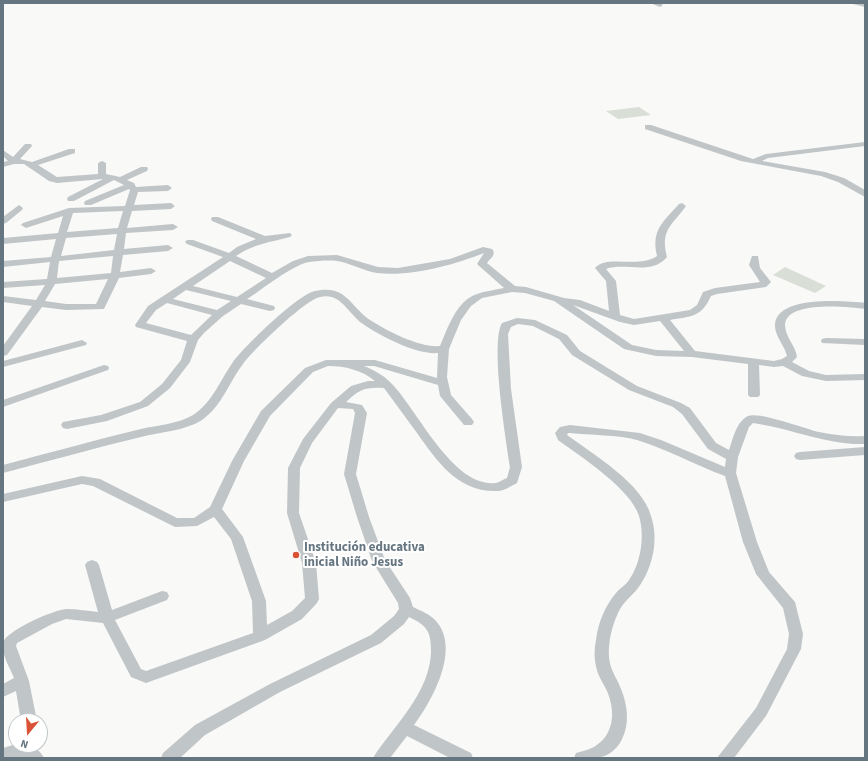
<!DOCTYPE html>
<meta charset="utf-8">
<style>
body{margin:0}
#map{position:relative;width:868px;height:761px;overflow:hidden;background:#f9f9f7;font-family:"Source Sans 3",sans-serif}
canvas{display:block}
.frame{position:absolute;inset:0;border:4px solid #667680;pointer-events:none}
.north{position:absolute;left:8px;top:713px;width:40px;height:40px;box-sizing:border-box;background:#fff;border:1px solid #c2c8cc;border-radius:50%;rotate:198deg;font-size:11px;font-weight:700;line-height:16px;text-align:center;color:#667680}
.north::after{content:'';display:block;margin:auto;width:14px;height:18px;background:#da5236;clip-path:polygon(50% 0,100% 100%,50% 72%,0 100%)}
</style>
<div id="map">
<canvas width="868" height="761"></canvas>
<div class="frame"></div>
<div class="north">N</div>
</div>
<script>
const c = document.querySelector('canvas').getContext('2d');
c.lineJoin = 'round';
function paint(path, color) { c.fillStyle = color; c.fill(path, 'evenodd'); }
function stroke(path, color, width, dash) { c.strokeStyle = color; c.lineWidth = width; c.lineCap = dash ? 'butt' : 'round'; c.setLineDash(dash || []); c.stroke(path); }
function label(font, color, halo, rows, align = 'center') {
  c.font = font + ' "Source Sans 3",sans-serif'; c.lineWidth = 4; c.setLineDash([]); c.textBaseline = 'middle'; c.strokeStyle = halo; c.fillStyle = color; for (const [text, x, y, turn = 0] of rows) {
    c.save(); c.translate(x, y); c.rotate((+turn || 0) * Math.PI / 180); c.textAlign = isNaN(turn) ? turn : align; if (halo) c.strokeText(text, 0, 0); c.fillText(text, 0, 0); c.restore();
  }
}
paint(new Path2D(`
 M639,107L651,115L618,119L606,111Z
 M785,267L826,286L815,293L773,275Z`), '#d9ded6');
paint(new Path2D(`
 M650,3H660L663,5L660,7Z
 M852,3H865V7L853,4Z
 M645,125H651L753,159L766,154L865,142V146L768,158L762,161L825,172L844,178L865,190V197L838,182L821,176L741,161L645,129Z
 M25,144H31L32,146L20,159L32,162L69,149H75V153L38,165L57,177L98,174V163L102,161L106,163V174L120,177L141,167H147L148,169L147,171L127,180L134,183L136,187L168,185L172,188L168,191L138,192L134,205L171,203L175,206L171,209L132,211L127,228L173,224L178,227L173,230L126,233L124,249L168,245L173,248L168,251L123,255L120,272L151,268L156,271L151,274L119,278L104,309L66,310L42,307L7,355L3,356V346L32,306L3,302V296L36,300L45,285L3,288V282L47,279L50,262L3,267V261L51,257L56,239L3,244V238L58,233L63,216L26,228L21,225L23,223L69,208L125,206L130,190L129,189L91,205H85L84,203L85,201L124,185L114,180L74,201H68L67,199L68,197L103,179L57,183L49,181L24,164H14L3,167V162L8,161L3,156V150L13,157ZM123,211L118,228L67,232L73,213ZM117,234L114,250L61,256L66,238ZM113,256L111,273L57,278L59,261ZM108,279L96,304H66L45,301L55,284Z
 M682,203L686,206C672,226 660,229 667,257C651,276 626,262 606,269L616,281L620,315L634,319L690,310L697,305L703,292L715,288L760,282L749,265L752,256H758L760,268L771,282L766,287L717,294L711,296C701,318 691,316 670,320L695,351L774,361L782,359L787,356L786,353C783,344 774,334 775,324C778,295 845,301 865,303V309C849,307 786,300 785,325C785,337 796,346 797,357L792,362L809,371L826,375L865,374V380L826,381L802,376L783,366L774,367L759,365L760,395L758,397H750L748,395V364L692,357L656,356L624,349L554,301L525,293L512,292L482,298L471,306L461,320L449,349L447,377L451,395L472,419L474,422L472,425H464L440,396L438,385L374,366H364C374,370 383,375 390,382C417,408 452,488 496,483C500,482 504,479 507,478L510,467C506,440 490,343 502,323L517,318L535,320L567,335L580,351L637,386L681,403L690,408L716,443L729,450C733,439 736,422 748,416C759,411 806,429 819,432C834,435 850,437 865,436V444C828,445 795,430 759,424L753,423L749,427L738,457L736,473L757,542L769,572L795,602L803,634L801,649L766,716L734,758H717L756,708L787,649L789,634L783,608L756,574L743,542L725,476C695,465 667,449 637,440C619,435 589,435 570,433H568L567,435C594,455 642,483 651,516C659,539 653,568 638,588C632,596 624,601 619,611C612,625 608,642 609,657C610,667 613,672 617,680C627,700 632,723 620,743C608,761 593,758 574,758L576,753C582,751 588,750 594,747C614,735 616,712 607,691C604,684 599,678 597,670C594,660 594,650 596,640C598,623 605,606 616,593C620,588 626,585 629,580C641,563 645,536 639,516C631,489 580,456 558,440L555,433L560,427L570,425L640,433L661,440L725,467L726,459L708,449L682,414L673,407L629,390L572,355L559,339L533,326L518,324L511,327L508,334L511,389L522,467L517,483C511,486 504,491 498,491C458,493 437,461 417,433C406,418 395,403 384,388C365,387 360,389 346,402L362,405L367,413L356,474L369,517L385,560L410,598L413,607C421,611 430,614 436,621C461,649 432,701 414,725L471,753L473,758H450L407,736L390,758H373C378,749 385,741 391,733C409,710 430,683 431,652C431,632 428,626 409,617L404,624L381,643L280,692L205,735L180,758H161L163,753L195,725L270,684L371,635L394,616L399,609L398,603L372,561L357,517L344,474L355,413L353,409L338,408L312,443L300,468L299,513L316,563L319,599L317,603L302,619L265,640L146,683L131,677L103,623L66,619L52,624L17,643L16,646L29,681L37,721H21L16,691L3,697V684L14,678C10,668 1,654 3,643C5,631 55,609 67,609C77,609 88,611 98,612L85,565L87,562L92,560L97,562L99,565L112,610L162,591L167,592L169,596L167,600L115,620L141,669L146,671L253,633L252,601L231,539L214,517L197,526L175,527L93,486L82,484L3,502V494L82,476L100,479L177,518H194L210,507L232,461L261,411L305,368L326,360H375L437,378L438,353C417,355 380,336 363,324C348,314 341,292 320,297C305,300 253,350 243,364C229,382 222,406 202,420C185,431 160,432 141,437C95,448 49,461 3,473V465C49,453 95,440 141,429C158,425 178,424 193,415C213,402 220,380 233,362C245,346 297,295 315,291C346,284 350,306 370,320C387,331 420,348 440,346C448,328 456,301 477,294C485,291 495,290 504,288L477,264L484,253C453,265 411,277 377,273C363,271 351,263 337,261C329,260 317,261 309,262C292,265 263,289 247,299L274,306L275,308L274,310L270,311L241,304L223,316L204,333L198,340L190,362L170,388L148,406L107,421L67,429L63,428L61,425L63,422L101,415L140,402L162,384L181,360L187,341L136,327L135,325L148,306L223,257L187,244L185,242L187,240H193L229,253L237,247L256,239L212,221L211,219L212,217H218L265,236L290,233L292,235L290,237C271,242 253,244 236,256L272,273L293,261L308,256L337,255L378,267L398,268L450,259L483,247L492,249C497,255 490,258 487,263L515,286L526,287L564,298L580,300L609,311L606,281L595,268C607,254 638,269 657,256C651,230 663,222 679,204ZM230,261L266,278L237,297L193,286ZM186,290L231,301L217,310L173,299ZM167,303L212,315L191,335L146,323L156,310ZM573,305L620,322L634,325L660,321L684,351L656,350L632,345ZM328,366C345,366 362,370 375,381H368L351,386L331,403L303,439L288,468L287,513L302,563L305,598L292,611L267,625L266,601L243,537L222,509L244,461L270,416L313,372Z
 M19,205L23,208L22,210L6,223L3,224V217Z
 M826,338L865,339V345L822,343L821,341L822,339Z
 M82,340L87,343L86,345L3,367V361Z
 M104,365L108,366L109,368L108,370L3,407V400Z
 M865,447V455L800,460L796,459L794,456L796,453L800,452Z
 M16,744C26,748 37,744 44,758H3V748Z`), '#c0c5c8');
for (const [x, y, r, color] of [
 [296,555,4,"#da5236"]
]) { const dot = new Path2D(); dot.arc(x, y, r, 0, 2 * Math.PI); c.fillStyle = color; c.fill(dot); stroke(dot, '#fff', 1.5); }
label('bold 13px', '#667680', '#fff', [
 ["Institución educativa",304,548],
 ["inicial Niño Jesus",304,563]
], 'left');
</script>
